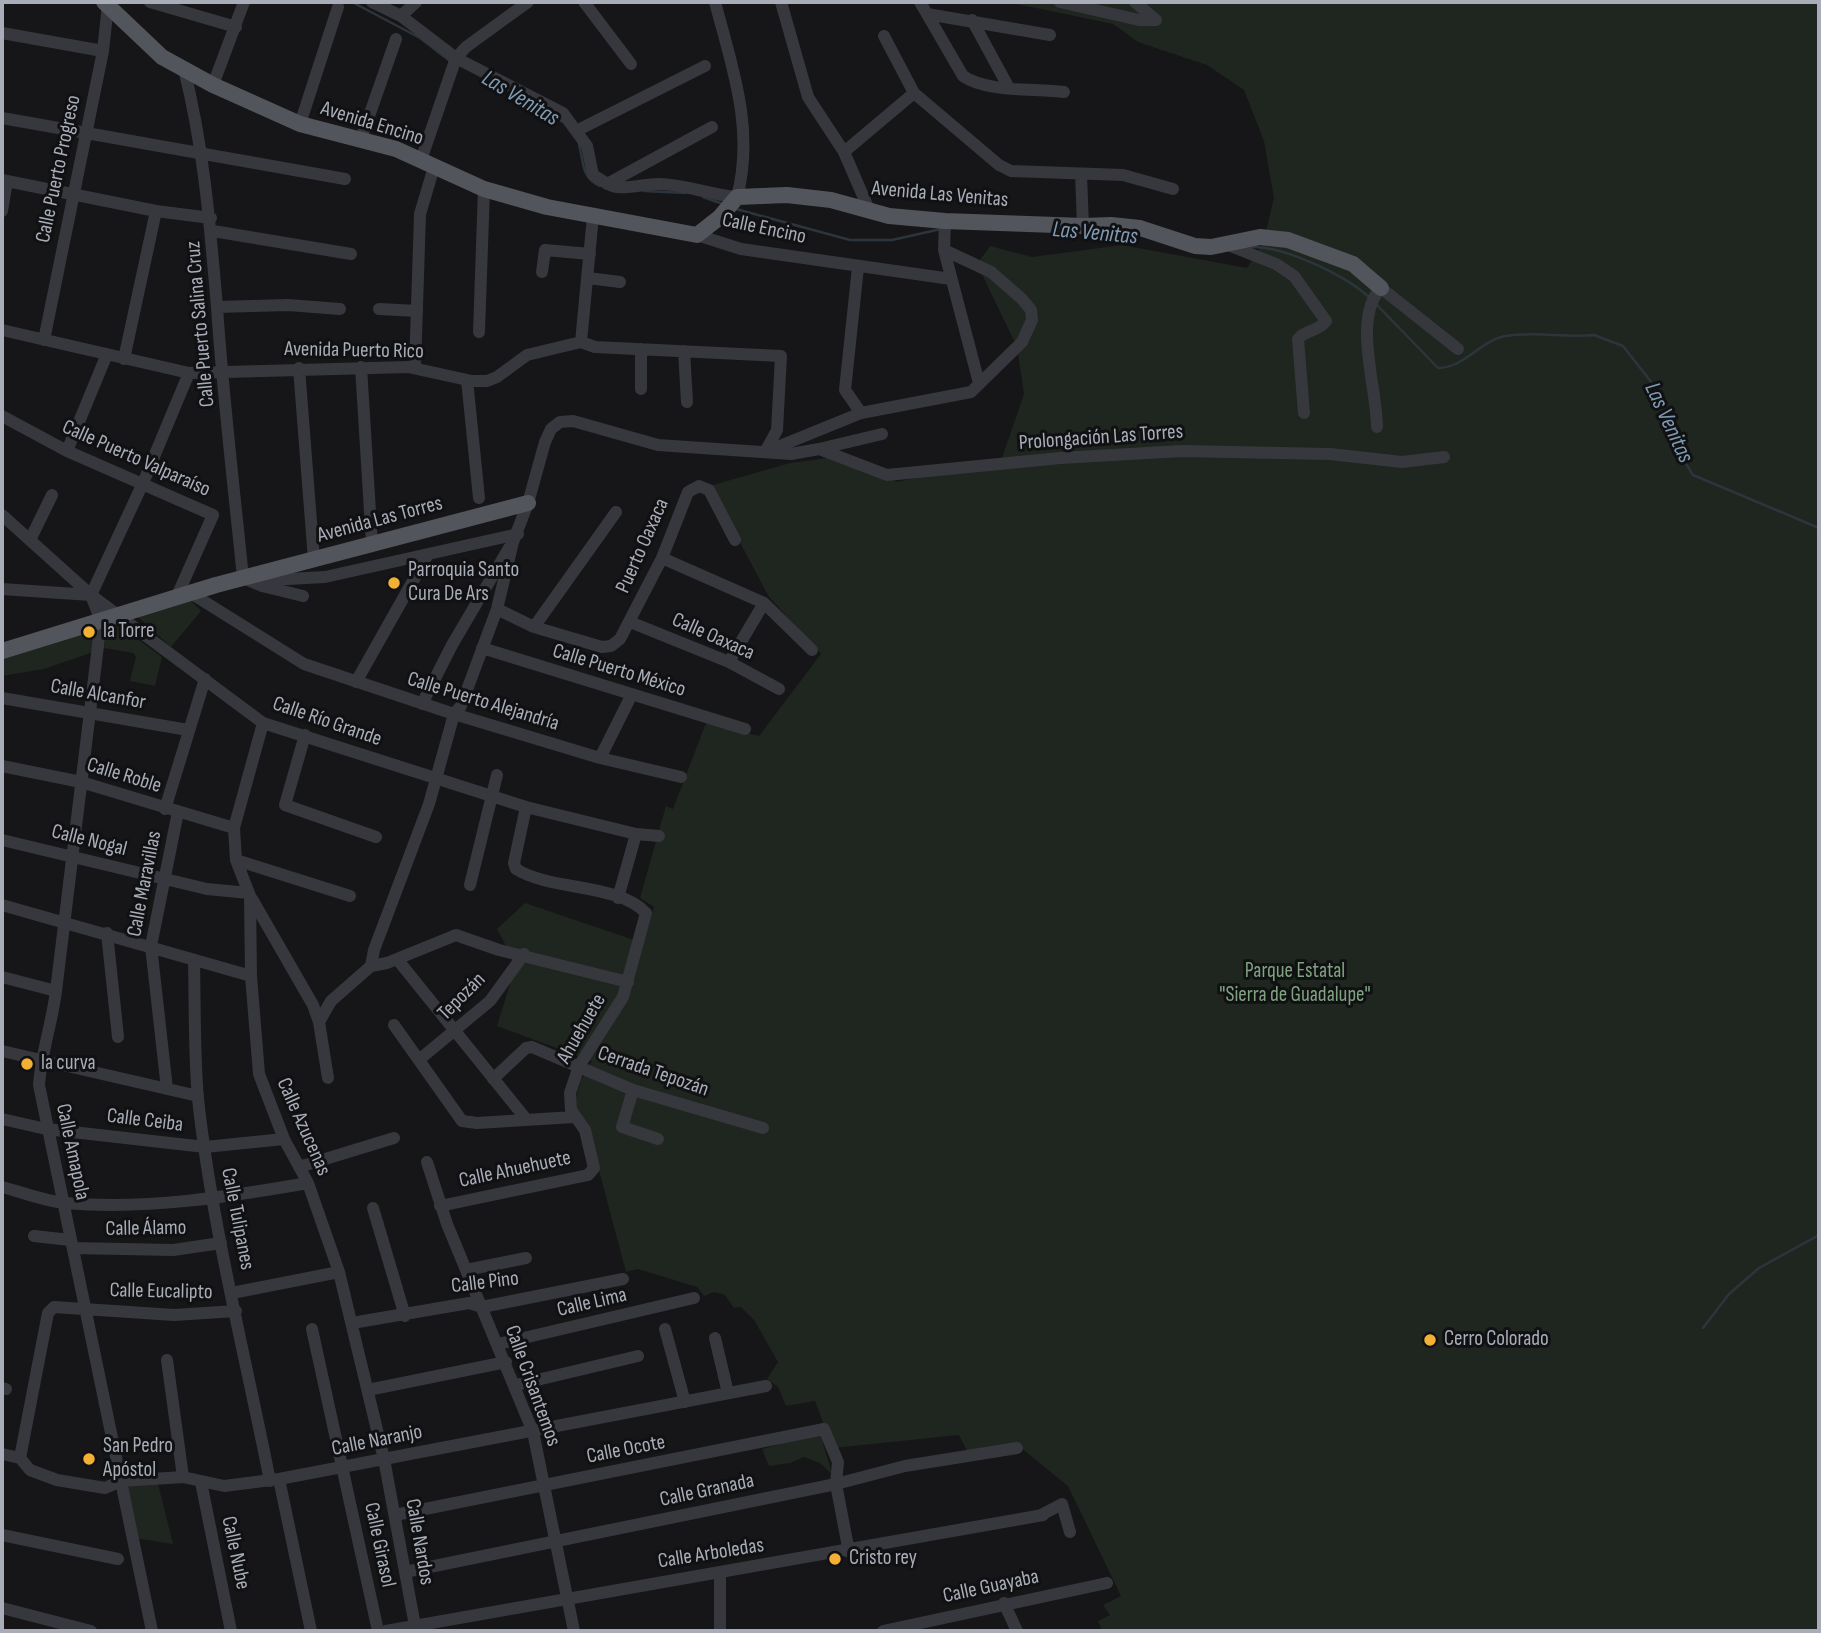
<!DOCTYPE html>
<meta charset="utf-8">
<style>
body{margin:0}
#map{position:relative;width:1821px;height:1633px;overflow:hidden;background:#161618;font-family:"Sofia Sans Condensed",sans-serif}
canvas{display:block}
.frame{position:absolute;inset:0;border:4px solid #a8adb8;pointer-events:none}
</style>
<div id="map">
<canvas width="1821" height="1633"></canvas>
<div class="frame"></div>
</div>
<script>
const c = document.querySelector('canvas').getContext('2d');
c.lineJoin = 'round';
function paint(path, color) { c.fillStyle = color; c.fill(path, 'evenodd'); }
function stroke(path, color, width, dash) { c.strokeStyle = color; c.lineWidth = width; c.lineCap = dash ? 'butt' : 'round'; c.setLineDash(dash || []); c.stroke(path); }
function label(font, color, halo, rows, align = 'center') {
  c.font = font + ' "Sofia Sans Condensed",sans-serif'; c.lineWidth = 6; c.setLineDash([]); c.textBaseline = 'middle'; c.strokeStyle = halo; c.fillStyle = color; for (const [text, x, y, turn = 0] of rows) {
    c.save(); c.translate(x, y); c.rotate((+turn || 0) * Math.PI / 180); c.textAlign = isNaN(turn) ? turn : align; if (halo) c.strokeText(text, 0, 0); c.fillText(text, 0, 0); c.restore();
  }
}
paint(new Path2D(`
 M1007,2H1819V1631H1102L1098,1621L1110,1615L1103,1605L1121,1596L1068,1486L1020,1447L967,1451L959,1435L833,1448L815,1401L786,1406L778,1387L767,1379L778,1362L754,1320L741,1307L734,1308L725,1295L714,1292L704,1296L697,1287L638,1269L626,1272L588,1129L572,1111L581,1080L592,1061L497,1026L516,965L497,929L525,903L643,943L654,907L640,898L666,806L673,809L706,723L759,736L821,654L769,597L710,486L790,463L843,456L897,482L1002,458L1024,394L1017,347L977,264L990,246L1032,257L1122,245L1247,268L1263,243L1274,198L1264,141L1244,90L1207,65L1138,42L1113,24Z
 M187,597L201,611L171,647L137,616Z
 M114,622L162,657L155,686L130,681L136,657L133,653L104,648L107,626Z
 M93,625V652L44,669L2,676V656Z
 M820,1433L832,1474L820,1463L804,1457L790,1463L769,1466L762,1449Z
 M122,1478L158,1484L173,1544L134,1538Z`), '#1e261f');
stroke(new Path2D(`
 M352,2L420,38L450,61
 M552,114L563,122
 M579,145C584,162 581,178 600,186
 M644,191L686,193
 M703,197L723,204
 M736,209L850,240H892L941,229
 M1249,247C1283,245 1345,275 1370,298
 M1377,305L1438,368C1465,368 1480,340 1506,336C1535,331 1565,338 1594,335L1623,346L1652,383L1664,404L1673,443L1693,475L1819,528
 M1703,1328L1729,1294L1759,1268L1819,1235`), '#2c353c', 2.5);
stroke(new Path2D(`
 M150,2L236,27
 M372,2L401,16L456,58L563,113L587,146L593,175C601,179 608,186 617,187C631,189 647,183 661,184C687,185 711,195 737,197C755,129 732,67 715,2
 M584,2L631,64
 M781,2L808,97L844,152L870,212
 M920,2L963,76C988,93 1035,88 1064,92
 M1060,2L1139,20H1156
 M1135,2L1156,20
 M927,14L1050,35
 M401,16L416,2
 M972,20L1009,88
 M2,33L103,51
 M884,36L914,93L999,165L1011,171L1123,175L1173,189
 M184,69C204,148 210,226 217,307C223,397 234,488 243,578L262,586L269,580L325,577L518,534
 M213,85L244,2
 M2,118L345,179
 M300,124L338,7
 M578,130L705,66
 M361,139L396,39
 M844,152L914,93
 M421,160L456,58L466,47L528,2
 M1081,174L1083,226
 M2,180L156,211L211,218
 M607,184L712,127
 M2,211L7,181
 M945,221L944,250L979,383
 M213,231L351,254
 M697,235L741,249L951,279
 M1223,243L1276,264L1294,276L1326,321C1318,332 1306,329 1298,339L1304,413
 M858,267L845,390L861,413
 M542,272L545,250L590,254
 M588,278L620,282
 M217,307L288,305L340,309
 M379,309L417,311
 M2,330L189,373L408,367L472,381H487L497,377L527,355L581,342L595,347L781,356L777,430L765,452
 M479,332L484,189
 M44,340L103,51L108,5
 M581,342L593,216
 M641,349V389
 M684,351L687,402
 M124,359L156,211
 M361,367L372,544
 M299,368L314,560
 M415,368L420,214L434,167
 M467,380L479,498
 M2,416L67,451L213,515L177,596
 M1377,427C1377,388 1352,318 1381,288L1458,349
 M819,449L882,434
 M770,450L861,413L971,392L1022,342L1032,320L1031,310L1022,299L991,272L944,250
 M67,451L107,354
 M2,515L91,595L263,723L526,807L636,834L659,836
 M30,540L52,495
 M662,558L764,603L812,650
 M262,586L303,596
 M2,589L91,595
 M189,592L304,664L454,714L600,758L681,777
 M91,595L101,621L56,991C52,1023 41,1054 39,1085L152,1631
 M91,595L143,483L189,373
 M497,609L534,627L602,647L611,646L620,639L662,558L688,492L699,486L709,490L735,540
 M630,622L729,662L779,689
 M534,627L616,512
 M482,648L745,729
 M729,662L764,603
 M356,682L427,556
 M2,698L188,730
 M422,704L452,645L509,548
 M263,723L234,828L236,860L250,896L251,976L259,1074L284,1139L308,1183L339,1272L384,1459L416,1631
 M305,735L285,805L376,837
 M600,758L631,696
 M2,766L81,782L234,828
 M165,809L205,679
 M2,840L207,889L249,893
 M236,860L350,896
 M470,885L497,775
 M618,898L636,834
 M252,899L313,1005L319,1022L328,1078
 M2,905L251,976
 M107,933L118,1037
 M397,959L526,1119
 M194,960C195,1006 194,1053 198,1099C212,1227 245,1354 270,1481
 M371,966L387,963L456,935L499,950L628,982
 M2,977L56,991
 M319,1022L331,1001L371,966L374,950L429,804L454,714L461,706L497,609L513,542L528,503L545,442L551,429L560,422L573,421L658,445L791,454L819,449L887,475L1060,458L1182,451L1330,454L1402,462L1444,457
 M394,1025L462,1121L477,1123L574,1117
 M2,1051L198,1096
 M420,1059L490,1001L524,954
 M493,1079L526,1048L532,1047L633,1090L763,1128
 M167,1089L151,946L178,812
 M633,1090L622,1127L658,1139
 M2,1119L46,1129L205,1147L284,1139
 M427,1162L447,1224L533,1432L574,1631
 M299,1167L394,1138
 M2,1187C22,1192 44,1201 65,1203C147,1210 227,1197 308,1183
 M440,1206L588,1175L594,1168L585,1130L571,1110L570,1093L579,1066L623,997L646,913C618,883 551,891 516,869L514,863L526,807
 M373,1208L405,1316
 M34,1236L70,1240
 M73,1248L173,1250L221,1243
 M466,1270L526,1258
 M232,1293L339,1272
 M352,1323L469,1303L482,1307L623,1279
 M312,1329L378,1631
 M665,1329L685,1402
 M715,1338L728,1393
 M498,1344L694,1298
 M167,1360L183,1477
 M516,1385L638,1356
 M2,1388L6,1389
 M368,1390L506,1362
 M2,1454L20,1458L30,1470L57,1480L105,1488L121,1481L183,1477L224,1486L279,1479L766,1386
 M20,1458L48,1313L54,1307L174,1315L236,1311
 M279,1479L311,1631
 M201,1482L231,1631
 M395,1515L824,1429L838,1462L836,1484L849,1552
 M1041,1515L1062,1504L1070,1532
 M2,1535L118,1559
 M405,1572L836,1484L905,1466L1017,1448
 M720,1572V1631
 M1004,1603L1017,1631
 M2,1608L91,1631
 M386,1631L1043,1515
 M883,1631L1107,1583`), '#37383d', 12);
stroke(new Path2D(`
 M104,2L162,57L213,85L300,124L396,149L484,189L547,207L697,235L720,217L737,197L787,195L831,200L889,216L945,221L1083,226L1111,225L1140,228L1195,246L1211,247L1260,237L1288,240L1353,264L1381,288
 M2,651L216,585L528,503`), '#53555c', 16);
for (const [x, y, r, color] of [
 [394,583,7,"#f2b134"],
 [89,632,7,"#f2b134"],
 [27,1064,7,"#f2b134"],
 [1430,1340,7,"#f2b134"],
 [89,1459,7,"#f2b134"],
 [835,1559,7,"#f2b134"]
]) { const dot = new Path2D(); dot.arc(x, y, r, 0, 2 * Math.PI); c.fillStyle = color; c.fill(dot); stroke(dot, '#111113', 2.5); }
label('21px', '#a8adb8', '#111113', [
 ["Avenida Encino",372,124,17],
 ["Calle Puerto Progreso",59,169,-78],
 ["Avenida Las Venitas",940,195,5],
 ["Calle Encino",764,229,12],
 ["Calle Puerto Salina Cruz",201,324,-95],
 ["Avenida Puerto Rico",354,351,1],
 ["Prolongación Las Torres",1101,438,-4],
 ["Calle Puerto Valparaíso",136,459,24],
 ["Avenida Las Torres",380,520,-15],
 ["Puerto Oaxaca",643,546,-66],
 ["Calle Oaxaca",713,637,24],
 ["Calle Puerto México",619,671,17],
 ["Calle Alcanfor",98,695,10],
 ["Calle Puerto Alejandría",483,702,17],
 ["Calle Río Grande",327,722,19],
 ["Calle Roble",124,776,17],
 ["Calle Nogal",89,841,14],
 ["Calle Maravillas",145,884,-79],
 ["Tepozán",462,997,-45],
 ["Ahuehuete",582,1029,-60],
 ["Cerrada Tepozán",653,1072,19],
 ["Calle Ceiba",145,1121,7],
 ["Calle Azucenas",303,1127,66],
 ["Calle Amapola",72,1152,78],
 ["Calle Ahuehuete",515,1170,-12],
 ["Calle Tulipanes",237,1219,79],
 ["Calle Álamo",146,1229,-1],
 ["Calle Pino",485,1283,-7],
 ["Calle Eucalipto",161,1292,1],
 ["Calle Lima",592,1303,-13],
 ["Calle Crisantemos",532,1386,70],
 ["Calle Naranjo",377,1441,-11],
 ["Calle Ocote",626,1450,-11],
 ["Calle Granada",707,1491,-12],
 ["Calle Nardos",419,1542,80],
 ["Calle Girasol",379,1545,78],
 ["Calle Nube",235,1553,78],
 ["Calle Arboledas",711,1554,-9],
 ["Calle Guayaba",991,1587,-12]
]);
label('21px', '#a8adb8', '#111113', [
 ["Parroquia Santo",408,571],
 ["Cura De Ars",408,595],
 ["la Torre",103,632],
 ["la curva",41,1064],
 ["Cerro Colorado",1444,1340],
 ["San Pedro",103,1447],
 ["Apóstol",103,1471],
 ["Cristo rey",849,1559]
], 'left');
label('21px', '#7fa381', '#111113', [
 ["Parque Estatal",1295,972],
 ["\"Sierra de Guadalupe\"",1295,996]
]);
label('italic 23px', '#7f9bb3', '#111113', [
 ["Las Venitas",520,99,31],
 ["Las Venitas",1095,234,5],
 ["Las Venitas",1668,423,65]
]);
</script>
